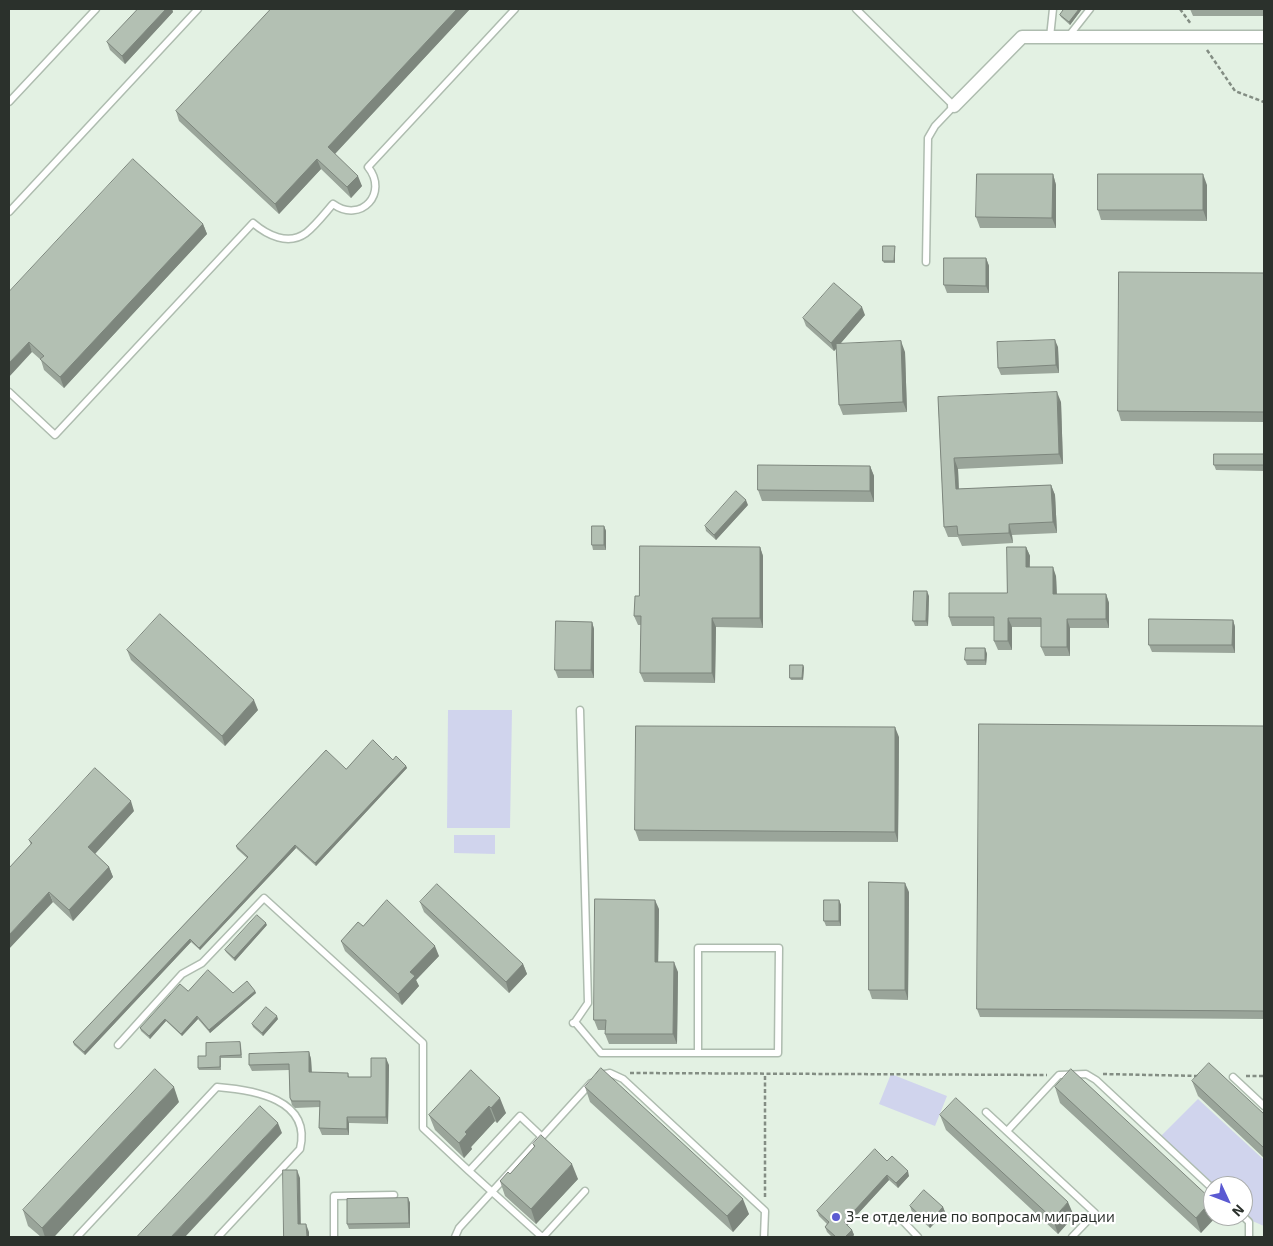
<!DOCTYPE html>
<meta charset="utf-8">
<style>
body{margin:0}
#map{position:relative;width:1273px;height:1246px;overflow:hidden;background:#e3f1e3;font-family:"Exo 2",sans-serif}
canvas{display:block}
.frame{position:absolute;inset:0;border:10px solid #2b312c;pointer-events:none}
.north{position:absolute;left:1203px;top:1176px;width:50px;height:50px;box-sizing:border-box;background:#fff;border:1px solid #aaadab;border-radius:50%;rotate:133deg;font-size:14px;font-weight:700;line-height:20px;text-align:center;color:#2b312c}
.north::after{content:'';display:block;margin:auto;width:18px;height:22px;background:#5b5ad2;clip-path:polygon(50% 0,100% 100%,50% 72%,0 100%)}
</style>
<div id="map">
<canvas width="1273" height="1246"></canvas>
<div class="frame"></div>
<div class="north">N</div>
</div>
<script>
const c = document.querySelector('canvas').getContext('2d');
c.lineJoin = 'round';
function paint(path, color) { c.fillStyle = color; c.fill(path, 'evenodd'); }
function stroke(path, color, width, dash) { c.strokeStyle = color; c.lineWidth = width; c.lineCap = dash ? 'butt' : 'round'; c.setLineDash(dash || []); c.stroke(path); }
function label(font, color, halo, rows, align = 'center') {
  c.font = font + ' "Exo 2",sans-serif'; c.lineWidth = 4.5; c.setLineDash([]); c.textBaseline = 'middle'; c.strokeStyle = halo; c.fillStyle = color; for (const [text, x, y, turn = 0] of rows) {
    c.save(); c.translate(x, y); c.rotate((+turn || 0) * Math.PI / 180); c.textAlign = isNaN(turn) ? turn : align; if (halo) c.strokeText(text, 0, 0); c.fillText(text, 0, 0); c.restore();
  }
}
paint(new Path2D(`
 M448,710H512L510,828H447Z
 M454,835H495V854L454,853Z
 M891,1074L947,1096L935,1126L879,1104Z
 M1198,1099L1264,1160V1226L1250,1220L1243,1214V1186H1213L1160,1137Z`), '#d0d4ed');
const service = new Path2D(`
 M856,9L954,106L935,126L928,138L926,262
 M1050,37L1053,9
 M1068,37L1090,9
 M9,102L96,9
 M9,212L198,9
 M9,392L55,435L253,223C267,235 288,246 306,233C316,225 325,213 333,204C361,224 389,193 368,167L515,9
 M575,1022L601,1053H778L779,948H698V1052
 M573,1023L575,1022L588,1003L580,710
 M118,1045L182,974L202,963L264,898L423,1043V1128L469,1171
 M600,1075L610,1073L623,1079L765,1211L764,1237
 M1233,1077L1264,1106
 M986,1112L1095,1213L1072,1237
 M1007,1131L1059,1075L1086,1074L1096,1080L1213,1189
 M542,1137L520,1116L469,1171L542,1237
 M1243,1216L1249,1222V1237
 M901,1219L918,1237
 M77,1237L217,1087C254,1090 312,1099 300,1149L218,1237
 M334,1237V1196L394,1195
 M455,1237L459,1228L591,1083
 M543,1237L585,1191`);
const minor = new Path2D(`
 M954,106L1022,37H1264`);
stroke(service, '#aebcaf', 9);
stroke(minor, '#aebcaf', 15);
stroke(new Path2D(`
 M1180,9L1191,24
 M1207,50L1235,91L1264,102
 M630,1073L1047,1075
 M1103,1074L1200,1076
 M1246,1076H1264
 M765,1197V1074`), '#838d83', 2.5, [4, 2.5]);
stroke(service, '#fff', 6);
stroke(minor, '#fff', 12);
paint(new Path2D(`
 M138,9H172L173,12L125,64L110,50L107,42Z
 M271,9H470L335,154L362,186L351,198L321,169L279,214L179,121L176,111Z
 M1064,9H1082L1070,25L1061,17L1060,15Z
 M1190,9H1264V16H1193Z
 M1053,174L1056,185V228H980L976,217Z
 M1207,185V221L1101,220L1098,210Z
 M203,224L207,234L64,388L44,370L41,360L32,352L9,292Z
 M895,246V263H884L883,261Z
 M986,258L989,266V293H947L944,285Z
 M1264,273V422L1121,421L1118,411Z
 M865,315L840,344L905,352L907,412L843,415L839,405L837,348L834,351L806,326L803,318Z
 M1058,347L1059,373L1001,375L998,368Z
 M938,397L1061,402L1063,464L958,469L959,489L1051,485L1055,495L1057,533L1012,535L1013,543L962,546L958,537H948L944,527Z
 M1264,454V471L1216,470L1214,465Z
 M870,466L874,476V502L762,501L758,490Z
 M748,505L716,540L706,531L705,526Z
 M604,526L606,531V550H593L592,545Z
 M760,547L763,556V628L716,627L715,683L644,682L640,673L641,625H638L634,616L639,596Z
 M1026,547L1030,556V567L1056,576L1057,594H1106L1109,603V628H1070V656H1045L1041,647V627H1012V650H998L994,641V626H952L949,617L1007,593Z
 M929,596L928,626H915L913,621Z
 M1233,620L1235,627V653L1152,652L1149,645Z
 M592,622L594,629V678H558L555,670Z
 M985,648L987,654L986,665H967L965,660Z
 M127,650L258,710L225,746L131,660Z
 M804,667L803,680H791L790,678Z
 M1264,726V1019L980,1017L977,1009Z
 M899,737L898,842L639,841L635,830Z
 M393,760L406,766L407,768L316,866L296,848L200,950L191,942L85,1055L74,1045L73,1042L247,858L237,849L236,846L346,769Z
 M134,811L95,854L109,867L113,877L73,921L53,902L29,840Z
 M909,892L908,1000L872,999L869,990Z
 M839,900L841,905V926H826L824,921Z
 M420,902L523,964L527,974L509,993L424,912Z
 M659,909L658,962L678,972L677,1044H609L605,1034L606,1030H598L594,1020Z
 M267,925L235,961L226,952L225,950Z
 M363,926L439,956L416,980L419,986L402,1005L345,951L341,941Z
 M188,991L233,993L255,991L256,993L210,1033L198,1019L182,1036L166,1021L150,1039L141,1031L140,1028Z
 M278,1019L263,1036L253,1027L252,1024Z
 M240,1042L241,1045L242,1058H221V1070H199L198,1068L206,1056Z
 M309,1052L311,1059L312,1073H348L349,1077H371L389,1065L388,1124L349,1123V1135H322L319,1128L320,1107L295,1108L292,1105L290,1098L289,1070L252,1071L249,1065Z
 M471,1070L506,1113L497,1123L495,1121L471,1147L472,1149L464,1158L435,1130L429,1115Z
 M1192,1081L1264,1114V1158L1198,1096Z
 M585,1087L749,1214L733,1232L590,1102Z
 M1055,1087L1212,1200L1201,1233L1060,1103Z
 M179,1102L54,1237H41L28,1226L23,1210Z
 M940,1115L1074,1216L1058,1234L946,1130Z
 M533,1144L578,1179L536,1224L505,1196L500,1181L510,1174L534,1147Z
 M887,1161L909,1176L898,1188L889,1180L847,1225L852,1230L854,1235L852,1237H832L827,1232L825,1227L827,1224L819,1216L817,1211Z
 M408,1198L410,1203V1228L349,1229L347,1224Z
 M910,1206L943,1207L945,1212L930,1228L912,1212Z`), '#9aa59a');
paint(new Path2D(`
 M166,9H172L173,12L125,64L122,56Z
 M457,9H470L331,158L328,147Z
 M1079,9H1082L1070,25L1069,22Z
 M317,159L321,169L279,214L275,204Z
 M1053,174L1056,185V228L1052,218Z
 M1203,174L1207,185V221L1203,210Z
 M358,176L362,186L351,198L347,187Z
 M203,224L207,234L64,388L60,377Z
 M895,246V263L894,261Z
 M986,258L989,266V293L986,286Z
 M862,307L865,315L834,351L831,343Z
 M1055,340L1058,347L1059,373L1056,365Z
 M901,341L905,352L907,412L903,402Z
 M29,342L32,352L9,377V363Z
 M1057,392L1061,402L1063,464L1059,454Z
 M954,458L958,469L959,499L956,489Z
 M870,466L874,476V502L870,491Z
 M1051,485L1055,495L1057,533L1053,522Z
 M746,500L748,505L716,540L714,535Z
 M1009,524L1012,535L1013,543L1009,533Z
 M604,526L606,531V550L604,545Z
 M760,547L763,556V628L760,618Z
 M1026,547L1030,556L1029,576L1026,567Z
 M1053,567L1056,576L1057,603L1053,594Z
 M927,591L929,596L928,626L926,621Z
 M1106,594L1109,603V628L1106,619Z
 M712,618L716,627L715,683L712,673Z
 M1008,618L1012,627V650L1008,641Z
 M1067,619L1070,628V656L1067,647Z
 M1233,620L1235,627V653L1232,645Z
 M592,622L594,629V678L591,670Z
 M985,648L987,654L986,665L985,660Z
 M803,665L804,667L803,680L802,678Z
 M254,700L258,710L225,746L222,736Z
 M895,727L899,737L898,842L895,832Z
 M406,766L407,768L316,866L315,863Z
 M131,801L134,811L92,857L88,847Z
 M295,845L296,848L200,950L199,948Z
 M109,867L113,877L73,921L69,910Z
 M905,883L909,892L908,1000L905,990Z
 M49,892L53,902L9,949V935Z
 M655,900L659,909L658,972L655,962Z
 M839,900L841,905V926L839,921Z
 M266,923L267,925L235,961L234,958Z
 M190,939L191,942L85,1055L84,1052Z
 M435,946L439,956L416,980L419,986L402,1005L398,994L410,972Z
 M674,962L678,972L677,1044L673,1034Z
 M523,964L527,974L509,993L506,982Z
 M255,991L256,993L210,1033L209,1030Z
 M197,1016L198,1019L182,1036L181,1034Z
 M277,1016L278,1019L263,1036L262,1033Z
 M165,1019L166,1021L150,1039L149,1036Z
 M309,1052L311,1059L312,1079L309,1072Z
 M386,1058L389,1065L388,1124L386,1117Z
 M174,1087L179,1102L54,1237H45L42,1228Z
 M500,1098L506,1113L497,1123L491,1108Z
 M489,1106L495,1121L471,1147L472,1149L464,1158L459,1143L465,1132Z
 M347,1117L349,1123V1135L347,1129Z
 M278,1123L282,1133L185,1237H171Z
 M572,1164L578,1179L536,1224L531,1209Z
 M297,1170L300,1178L301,1232L298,1224Z
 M908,1171L909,1176L898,1188L896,1183Z
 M887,1175L889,1180L846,1227L844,1222Z
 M408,1198L410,1203V1228L409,1223Z
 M743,1199L749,1214L733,1232L727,1216Z
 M1212,1200L1213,1216H1217L1201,1233L1196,1218Z
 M1068,1202L1074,1216L1058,1234L1053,1219Z
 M943,1207L945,1212L930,1228L928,1223Z
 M306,1224L309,1232V1237H307Z
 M852,1230L854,1235L852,1237H845Z`), '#7d867d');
const building = new Path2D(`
 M138,9H166L122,56L107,42Z
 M271,9H457L328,147L358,176L347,187L317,159L275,204L176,111Z
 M1064,9H1079L1069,22L1060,15Z
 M133,159L203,224L60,377L40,359L44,356L29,342L9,363V292Z
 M977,174H1053L1052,218L976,217Z
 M1098,174H1203V210H1098Z
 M883,246H895L894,261H883Z
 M944,258H986V286L944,285Z
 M1119,272L1264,273V412L1118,411Z
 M834,283L862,307L831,343L803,318Z
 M1055,340L1056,365L998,368L997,342Z
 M901,341L903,402L839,405L836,344Z
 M1057,392L1059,454L954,458L956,489L1051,485L1053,522L1009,524V533L958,535L957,526L944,527L938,397Z
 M1214,454H1264V465H1214Z
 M758,465L870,466V491L758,490Z
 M736,491L746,500L714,535L705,526Z
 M592,526H604V545H592Z
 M640,546L760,547V618H712V673H640L641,616H634L635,596H639Z
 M1007,547H1026V567H1053V594H1106V619H1067V647H1041V618H1008V641H994V617H949V593H1007Z
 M914,591H927L926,621H913Z
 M160,614L254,700L222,736L127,650Z
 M1149,619L1233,620L1232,645H1149Z
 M556,621L592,622L591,670H555Z
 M966,648H985V660H965Z
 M790,665H803L802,678H790Z
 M979,724L1264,726V1011L977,1009Z
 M636,726L895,727V832L635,830Z
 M373,740L393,760L396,756L406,766L315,863L295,845L199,948L190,939L84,1052L73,1042L248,857L236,846L326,750L346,769Z
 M95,768L131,801L88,847L109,867L69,910L49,892L9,935V868L32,843L29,840Z
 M869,882L905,883V990H869Z
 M437,884L523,964L506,982L420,902Z
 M595,899L655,900V962H674L673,1034H605L606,1020H594Z
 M387,900L435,946L410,972L415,976L398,994L341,941L358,922L363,926Z
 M824,900H839V921H824Z
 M257,915L266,923L234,958L225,950Z
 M208,970L233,993L247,981L255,991L209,1030L197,1016L181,1034L165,1019L149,1036L140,1028L180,984L188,991Z
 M266,1007L277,1016L262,1033L252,1024Z
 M240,1042L241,1055L220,1056V1067L198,1068V1056H206V1043Z
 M309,1052V1072L348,1073V1077H371V1058H386V1117H347V1129L319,1128L320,1101H292L290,1098L289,1064L249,1065V1054Z
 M1209,1063L1264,1114V1148L1192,1081Z
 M601,1068L743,1199L727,1216L585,1087Z
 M155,1069L174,1087L42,1228L23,1210Z
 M1071,1069L1212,1200L1196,1218L1055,1087Z
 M471,1070L500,1098L491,1108L489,1106L465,1132L467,1134L459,1143L429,1115Z
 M956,1098L1068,1202L1053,1219L940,1115Z
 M260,1106L278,1123L171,1237H137Z
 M541,1135L572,1164L531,1209L500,1181L508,1172L510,1174L535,1146L533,1144Z
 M875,1149L887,1161L892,1156L908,1171L896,1183L887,1175L844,1222L852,1230L845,1237H836L825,1227L829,1222L817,1211Z
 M283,1170H297L298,1224H306L307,1237H284Z
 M924,1190L943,1207L928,1223L910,1206Z
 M408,1198L409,1223L347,1224V1199Z`);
paint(building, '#b3c0b3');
stroke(building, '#7d867d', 1);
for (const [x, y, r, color] of [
 [836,1217,5,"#5b5ad2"]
]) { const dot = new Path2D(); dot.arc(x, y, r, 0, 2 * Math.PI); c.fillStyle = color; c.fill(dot); stroke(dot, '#fff', 2); }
label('15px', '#2b312c', '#fff', [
 ["3-е отделение по вопросам миграции",846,1217]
], 'left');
</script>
